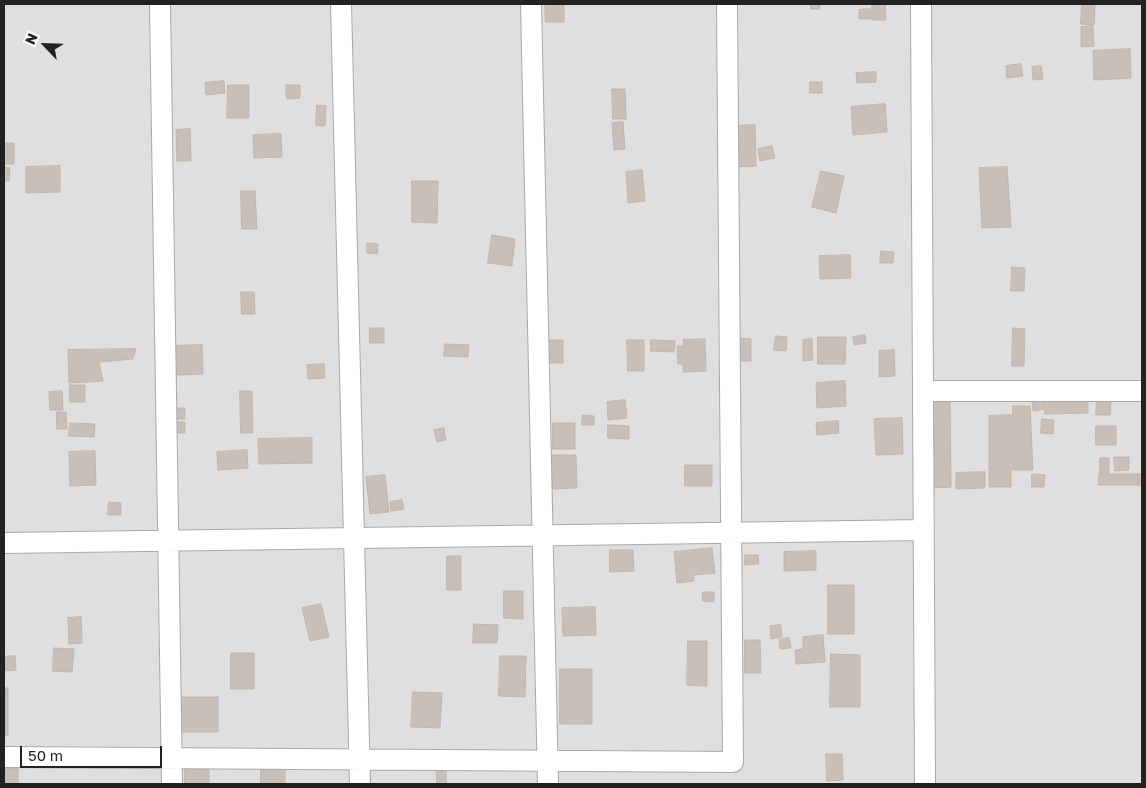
<!DOCTYPE html>
<style>
body{margin:0}
#map{position:relative;width:1146px;height:788px;overflow:hidden;background:#f2efe9;font-family:"Golos Text",sans-serif}
canvas{display:block}
.frame{position:absolute;inset:0;border:5px solid #222;pointer-events:none}
.north{position:absolute;left:20px;top:20px;width:50px;height:50px;-webkit-text-stroke:4px #fff;paint-order:stroke;rotate:294deg;font-size:14px;font-weight:700;line-height:20px;text-align:center;color:#222}
.north::after{content:'';display:block;margin:auto;width:18px;height:22px;background:#222;clip-path:polygon(50% 0,100% 100%,50% 72%,0 100%)}
.scale{position:absolute;left:20px;top:746px;width:142px;height:22px;box-sizing:border-box;border:2px solid #222;border-top:0;padding-left:6px;font-size:15px;line-height:18px;white-space:nowrap;color:#222;-webkit-text-stroke:4px #fff;paint-order:stroke}
</style>
<div id="map">
<canvas width="1146" height="788"></canvas>
<div class="frame"></div>
<div class="north">N</div>
<div class="scale">50 m</div>
</div>
<script>
const c = document.querySelector('canvas').getContext('2d');
c.lineJoin = 'round';
function paint(path, color) { c.fillStyle = color; c.fill(path, 'evenodd'); }
function stroke(path, color, width, dash) { c.strokeStyle = color; c.lineWidth = width; c.lineCap = dash ? 'butt' : 'round'; c.setLineDash(dash || []); c.stroke(path); }
paint(new Path2D(`
 M4,4H1142V784H4Z`), '#e0dfdf');
const building = new Path2D(`
 M545,4H564V22H546Z
 M811,4H820V9H811Z
 M872,4H885L886,20H872Z
 M1082,4H1095L1094,25L1081,24Z
 M870,9V19H859V10Z
 M1093,26L1094,46L1081,47V27Z
 M1130,49L1131,78L1094,80L1093,51Z
 M1021,64L1023,76L1007,78L1006,66Z
 M1041,66L1043,79L1033,80L1032,67Z
 M876,72V82L857,83L856,73Z
 M224,81L225,93L206,95L205,83Z
 M810,82H822V93H810Z
 M228,85H249V118H227Z
 M286,85H300V98L287,99Z
 M612,89H625L626,119H613Z
 M885,104L887,132L853,135L851,107Z
 M317,105L326,106L325,126L316,125Z
 M623,122L625,149L614,150L612,123Z
 M755,125L756,166L735,167L734,126Z
 M190,129L191,161H177L176,130Z
 M281,134L282,157L254,158L253,135Z
 M4,143H14V164H4Z
 M772,146L775,158L760,161L758,149Z
 M60,166V192L26,193V167Z
 M4,167L10,168L9,181H4Z
 M1007,167L1011,227L982,228L979,168Z
 M642,170L645,201L628,203L626,172Z
 M821,171L844,176L836,213L812,207Z
 M412,181H438L437,223L412,222Z
 M241,191H255L257,229H242Z
 M492,235L515,239L512,266L488,263Z
 M367,243L378,244L377,254L367,253Z
 M881,251L894,252L893,263H880Z
 M850,255L851,278L820,279L819,256Z
 M1012,267L1025,268L1024,291H1011Z
 M241,292H254L255,314H242Z
 M370,328H384V343H370Z
 M1013,328L1025,329L1024,366H1012Z
 M865,335L866,343L854,345L853,337Z
 M776,336L787,337L786,351L774,350Z
 M818,337H846L845,364H818Z
 M737,338L751,339V361H737Z
 M705,339L706,371L683,372V364H678L677,346H684L683,340Z
 M812,339L813,360L803,361V340Z
 M550,340H563V363H550Z
 M627,340H644V371H628Z
 M651,340L675,341L674,352L651,351Z
 M445,344L469,345L468,357L444,356Z
 M202,345L203,374L176,375L175,346Z
 M136,349L133,359L99,362L103,381L69,383L68,350Z
 M894,350L895,376L879,377V351Z
 M324,364L325,378L308,379L307,365Z
 M845,381L846,406L817,408L816,383Z
 M70,385H85V402H70Z
 M62,391L63,410H50L49,392Z
 M240,391H252L253,433H241Z
 M1043,398L1045,409L1033,411L1032,399Z
 M625,400L627,418L608,420L607,402Z
 M1097,400H1111L1110,415H1096Z
 M1045,401H1088V413L1045,414Z
 M950,402L951,487L927,488L926,403Z
 M1013,406H1030L1033,470H1013Z
 M176,408H185V419H176Z
 M57,412H66L67,429H57Z
 M583,415L594,416V425H582Z
 M1011,415V487H989V416Z
 M902,418L903,454L876,455L874,419Z
 M1042,419L1054,420L1053,434L1041,433Z
 M838,421L839,433L817,435L816,423Z
 M175,422H185V433H174Z
 M70,423L95,424L94,437L69,436Z
 M553,423H575V449H553Z
 M608,425L629,426V439L608,438Z
 M1096,426H1116V445H1096Z
 M444,428L446,440L437,442L434,430Z
 M312,438V463L259,464L258,439Z
 M247,450L248,468L218,470L217,452Z
 M95,451L96,485L70,486L69,452Z
 M552,455H576L577,488L553,489Z
 M1114,457H1129V470L1115,471Z
 M1100,458H1109V473H1100Z
 M685,465H712V486H685Z
 M985,472V488L956,489V473Z
 M1032,474L1045,475L1044,487H1032Z
 M1099,474H1142V485H1099Z
 M385,475L389,512L370,514L366,477Z
 M402,500L404,509L391,511L390,502Z
 M109,502L121,503V515H108Z
 M712,548L715,573L693,575L694,581L677,583L674,552Z
 M610,550H633L634,571L610,572Z
 M816,551V570L784,571V552Z
 M745,555H758L759,564L745,565Z
 M447,556H461V590H447Z
 M828,585H854V634H828Z
 M504,591H523V619L504,618Z
 M703,592H714V602L703,601Z
 M321,604L329,637L310,641L302,608Z
 M595,607L596,635L563,636L562,608Z
 M81,617L82,643L69,644L68,618Z
 M474,624L498,625L497,643H473Z
 M781,625L782,637L771,639L770,626Z
 M823,635L825,662L796,664L795,650L803,649V637Z
 M789,638L791,648L780,649L779,640Z
 M745,640H760L761,673H745Z
 M688,641H707V686L687,685Z
 M54,648L74,649L72,672L53,671Z
 M231,653H254V689H231Z
 M831,654L860,655V707H830Z
 M15,656L16,670L4,671V657Z
 M500,656H526L525,697L499,696Z
 M560,669H592V724H560Z
 M4,688H8V735H4Z
 M413,692L442,693L440,728L411,727Z
 M182,697H218V732H181Z
 M826,754H842L843,780L827,781Z
 M185,765H209V784H185Z
 M4,768H18V784H4Z
 M261,768H285V784H261Z
 M446,769V784H437L436,770Z`);
paint(building, '#c7bfb8');
stroke(building, '#c4b6ab', 1);
const street = new Path2D(`
 M160,4L172,784
 M341,4L360,784
 M531,4L548,784
 M921,4L925,784
 M923,391H1142
 M4,543L924,530
 M4,757L733,762L727,4`);
stroke(street, '#a9a9a9', 22);
stroke(street, '#fff', 20);
</script>
